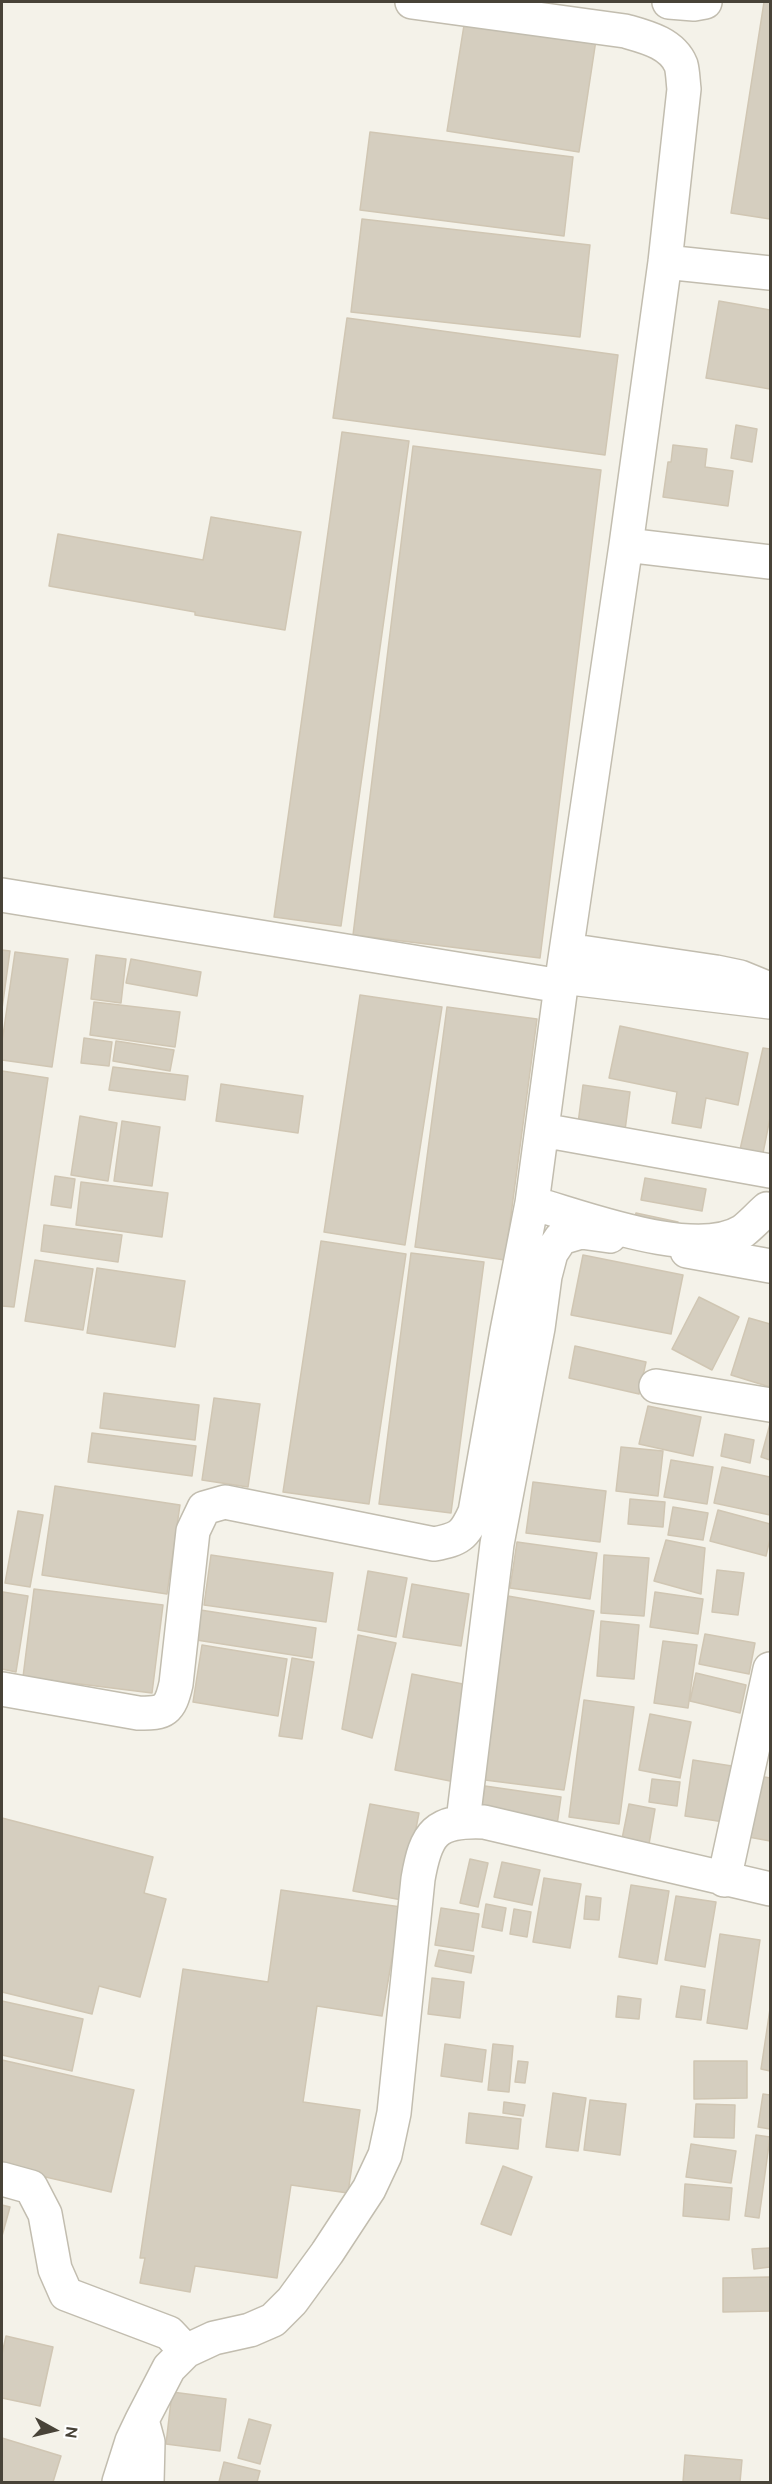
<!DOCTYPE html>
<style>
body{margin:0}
#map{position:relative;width:772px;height:2484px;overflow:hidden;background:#f4f2e9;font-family:Ubuntu,sans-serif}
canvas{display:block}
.frame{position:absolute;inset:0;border:3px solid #484338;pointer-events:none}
.north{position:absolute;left:24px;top:2400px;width:60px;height:60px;-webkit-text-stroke:4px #fff;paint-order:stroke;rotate:98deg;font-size:16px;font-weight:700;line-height:24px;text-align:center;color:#484338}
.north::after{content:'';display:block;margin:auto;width:21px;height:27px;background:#484338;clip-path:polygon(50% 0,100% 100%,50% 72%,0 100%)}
</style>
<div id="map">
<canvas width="772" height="2484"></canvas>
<div class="frame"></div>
<div class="north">N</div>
</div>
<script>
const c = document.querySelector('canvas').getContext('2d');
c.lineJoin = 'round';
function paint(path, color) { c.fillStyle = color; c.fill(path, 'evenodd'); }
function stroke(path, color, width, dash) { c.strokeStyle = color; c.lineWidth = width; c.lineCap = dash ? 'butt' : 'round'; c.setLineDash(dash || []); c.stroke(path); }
const building = new Path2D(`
 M764,2H770V219L731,213Z
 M465,19L596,40L579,152L447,131Z
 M370,132L573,157L564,236L360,210Z
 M362,219L590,245L580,337L351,312Z
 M719,301L770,310V389L706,378Z
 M347,318L618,355L605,455L333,418Z
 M736,425L757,429L752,462L731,458Z
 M342,432L409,441L341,926L274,917Z
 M673,445L707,449L705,467L733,471L728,506L663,497L668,462H671Z
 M413,446L601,470L540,958L353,935Z
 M211,517L301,532L285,630L195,615V612L49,586L58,534L203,560Z
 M2,950L10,951L2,1009Z
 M15,952L68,959L52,1067L2,1060V1042Z
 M96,955L126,959L121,1003L91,999Z
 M131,959L201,972L197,996L126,983Z
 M360,995L442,1007L405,1245L324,1232Z
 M94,1002L180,1012L175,1047L90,1035Z
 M447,1007L537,1019L505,1260L415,1247Z
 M620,1026L748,1053L738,1105L706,1098L701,1128L672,1123L677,1092L609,1078Z
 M84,1038L112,1042L109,1066L81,1063Z
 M116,1041L174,1050L170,1071L113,1061Z
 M763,1048L770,1049V1118L760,1168L737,1163Z
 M113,1067L188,1076L185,1100L109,1090Z
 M2,1071L48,1078L14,1307L2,1306Z
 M221,1084L303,1096L298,1133L216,1121Z
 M583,1085L630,1092L624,1138L577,1131Z
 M80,1116L117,1123L108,1181L71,1175Z
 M122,1121L160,1127L152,1186L114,1181Z
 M55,1176L75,1179L71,1208L51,1205Z
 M645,1178L706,1189L702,1211L641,1200Z
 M81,1182L168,1193L162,1237L76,1225Z
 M636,1213L678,1222L676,1229L634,1220Z
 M44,1225L122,1235L118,1262L41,1251Z
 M321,1241L406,1254L369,1504L283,1492Z
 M411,1253L484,1262L451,1513L379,1504Z
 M583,1255L683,1275L671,1334L571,1315Z
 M35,1260L93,1269L83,1330L25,1321Z
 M97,1268L185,1281L175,1347L87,1333Z
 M699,1297L739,1317L712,1370L672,1349Z
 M749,1318L770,1324V1387L731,1375Z
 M575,1346L646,1362L639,1394L569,1378Z
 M104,1393L199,1405L195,1440L100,1428Z
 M214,1398L260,1404L248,1487L202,1480Z
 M648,1406L701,1417L693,1456L639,1444Z
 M770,1424V1460L761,1457Z
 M92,1433L196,1446L192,1476L88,1462Z
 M725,1434L754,1440L750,1463L721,1456Z
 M621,1447L663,1451L658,1496L616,1491Z
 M671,1460L713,1467L707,1504L664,1497Z
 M722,1467L770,1477V1515L714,1503Z
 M533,1482L606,1491L600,1542L526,1533Z
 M55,1486L180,1505L167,1594L42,1575Z
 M630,1499L665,1502L663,1527L628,1524Z
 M673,1507L708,1513L703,1540L668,1535Z
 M718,1510L770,1524V1539L766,1556L710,1541Z
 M18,1511L43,1515L30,1587L5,1583Z
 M666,1540L705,1548L701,1594L654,1581Z
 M517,1542L597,1553L590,1599L510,1588Z
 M211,1555L333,1573L326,1622L204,1605Z
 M604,1555L649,1558L644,1616L601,1613Z
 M717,1570L744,1573L738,1615L712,1612Z
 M368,1571L407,1578L396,1637L358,1630Z
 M412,1584L469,1594L461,1646L403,1637Z
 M34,1589L163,1605L152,1693L23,1677Z
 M3,1592L28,1596L16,1672L2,1669Z
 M655,1592L703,1599L698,1634L650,1627Z
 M508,1596L594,1611L564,1790L477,1779Z
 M194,1609L316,1628L312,1658L190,1639Z
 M601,1621L639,1625L634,1679L597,1676Z
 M705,1634L755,1643L749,1674L699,1664Z
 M358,1635L396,1643L372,1738L342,1729Z
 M663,1641L697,1645L688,1708L654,1703Z
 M202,1645L287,1659L278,1716L193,1702Z
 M292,1658L314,1662L302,1739L279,1736Z
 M696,1673L746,1685L740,1713L690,1701Z
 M412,1674L473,1686L455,1782L395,1770Z
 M584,1700L634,1707L619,1824L569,1817Z
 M650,1714L691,1722L680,1778L639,1770Z
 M693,1760L732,1766L724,1822L685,1816Z
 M754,1775L770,1778V1841L743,1836Z
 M652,1779L680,1782L677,1806L649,1802Z
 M485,1786L561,1797L557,1825L480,1814Z
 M370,1804L419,1813L402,1900L353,1891Z
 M629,1804L655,1809L649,1844L622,1839Z
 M2,1818L153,1857L144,1893L166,1899L140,1997L99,1986L92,2014L2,1992Z
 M470,1859L488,1863L478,1907L460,1903Z
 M502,1862L540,1870L532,1905L494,1897Z
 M544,1878L581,1884L570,1948L533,1942Z
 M631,1885L669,1891L657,1964L619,1957Z
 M281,1890L401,1907L382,2016L317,2006L303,2102L360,2110L348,2193L291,2185L277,2278L195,2266L190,2292L140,2283L145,2258H140L183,1969L268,1982Z
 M586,1896L601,1898L599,1920L584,1919Z
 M676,1896L716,1902L705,1967L665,1960Z
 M486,1904L506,1908L502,1931L482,1927Z
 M441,1908L479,1914L473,1951L435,1945Z
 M514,1909L531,1912L527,1937L510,1934Z
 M720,1934L760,1940L747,2029L707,2023Z
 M439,1950L474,1956L471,1973L435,1966Z
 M432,1978L464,1982L460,2018L428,2014Z
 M681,1986L705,1990L701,2020L676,2017Z
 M618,1996L641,1999L639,2019L616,2017Z
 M2,2001L83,2019L72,2071L2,2055Z
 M770,2009V2071L761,2069Z
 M445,2044L486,2050L482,2082L441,2076Z
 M493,2044L513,2046L509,2092L488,2090Z
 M2,2060L134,2090L111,2192L2,2167Z
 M518,2061L528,2062L525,2083L515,2082Z
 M694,2061H747V2098L694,2099Z
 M553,2093L586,2098L578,2151L546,2147Z
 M763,2094L770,2095V2129L758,2127Z
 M590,2100L626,2104L620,2155L584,2150Z
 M504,2102L525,2105L523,2116L503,2113Z
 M696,2104L735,2105L734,2138L694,2137Z
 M469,2113L521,2119L518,2149L466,2143Z
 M756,2135L770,2137L759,2218L745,2216Z
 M691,2144L736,2151L731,2183L686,2177Z
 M503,2166L532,2177L511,2235L481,2224Z
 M685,2184L732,2188L729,2220L683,2216Z
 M2,2205L10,2207L2,2236Z
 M770,2248V2267L754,2269L752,2249Z
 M770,2277V2311L723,2312V2278Z
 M6,2336L53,2347L40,2406L2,2398V2354Z
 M172,2392L226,2399L220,2451L166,2444Z
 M249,2419L271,2425L260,2464L238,2458Z
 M2,2438L61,2456L53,2482H2Z
 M685,2455L742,2460L740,2482H683Z
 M224,2462L260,2471L257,2482H219Z`);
paint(building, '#d5cebf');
stroke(building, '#d0c6b3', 1.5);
const minor = new Path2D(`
 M412,2L625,31C646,37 672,43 681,65C683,72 683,82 684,89L665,262L626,545
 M669,2L694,4L705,2
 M665,262L770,273
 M2,895L561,986L626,545L770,562
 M567,950L716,972L740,977L762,986
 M562,977L770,1002
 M542,1130L770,1171
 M532,1203L561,986
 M687,1251L770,1266
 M656,1386L770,1405
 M2,1689L138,1713C165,1714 170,1710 176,1684L193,1531L204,1508L225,1502L434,1544C460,1539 464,1536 475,1512L507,1331L532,1203C583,1217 695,1261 743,1231C751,1225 759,1216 767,1209L770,1210
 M463,1821L497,1544L538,1328L545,1276L551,1253L561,1238L581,1232L610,1236
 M724,1880L770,1669
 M2,2179L31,2187L45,2214L55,2269L66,2294L169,2333L186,2351
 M119,2482L132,2441L142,2420
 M147,2482L148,2442L142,2420L169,2368L186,2351L214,2338L250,2330L273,2320L292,2301L327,2253L369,2189L385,2155L394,2113L418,1879C426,1833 435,1820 484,1822L770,1889`);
stroke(minor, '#c2bdaf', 36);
stroke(minor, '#fff', 33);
</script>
